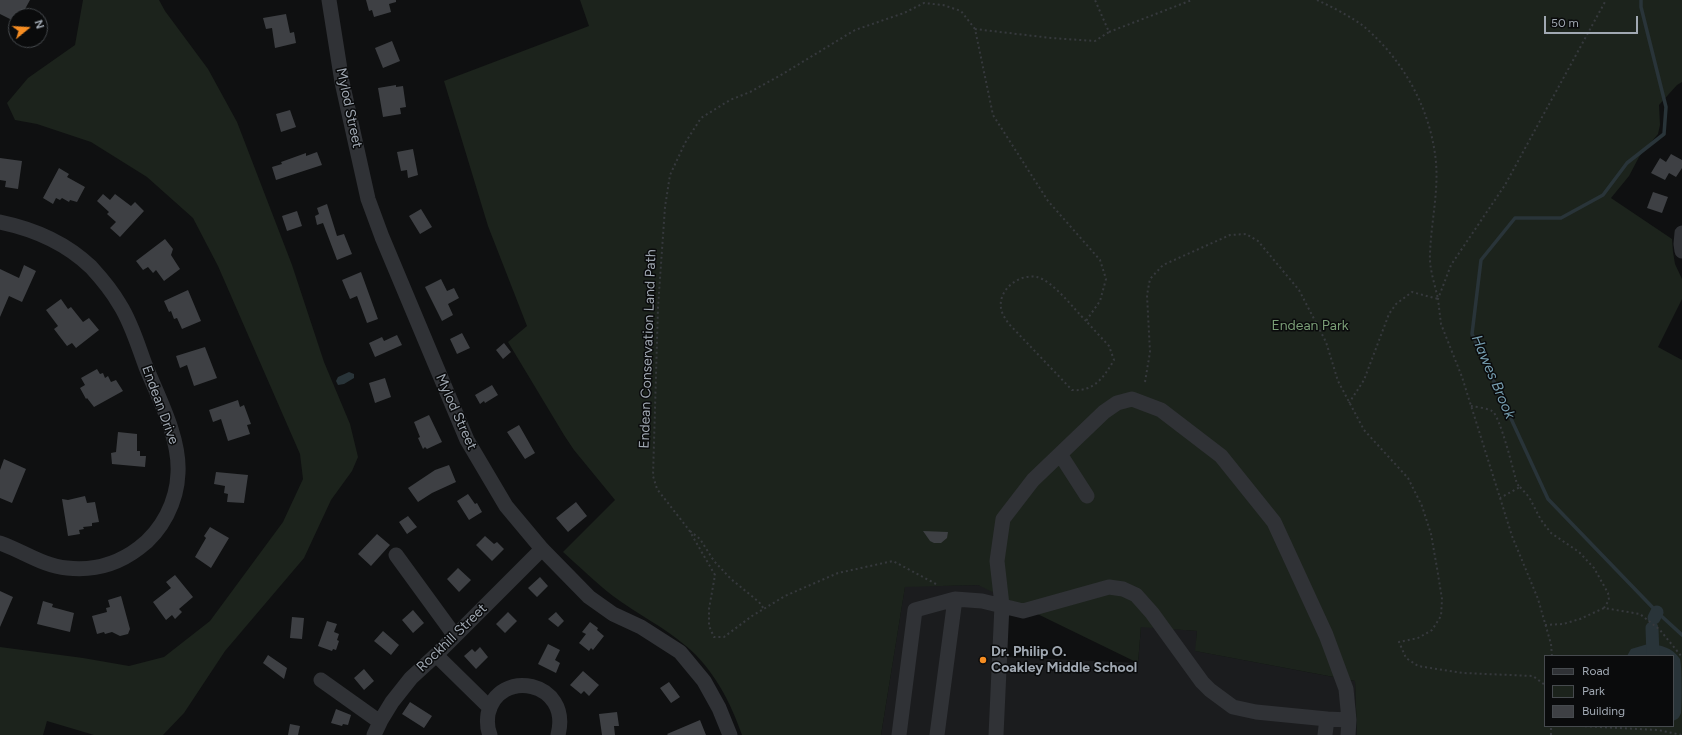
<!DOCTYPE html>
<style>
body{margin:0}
#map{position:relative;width:1682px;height:735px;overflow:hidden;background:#0f1011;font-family:Figtree,sans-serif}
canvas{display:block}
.legend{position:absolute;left:1544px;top:655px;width:130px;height:72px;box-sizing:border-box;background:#0a0b0c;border:1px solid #464a4e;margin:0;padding:5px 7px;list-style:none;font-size:12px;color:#a0a8b2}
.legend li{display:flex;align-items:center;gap:8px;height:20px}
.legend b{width:20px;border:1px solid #464a4e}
.north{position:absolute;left:8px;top:8px;width:40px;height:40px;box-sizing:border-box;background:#0a0b0c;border:1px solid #464a4e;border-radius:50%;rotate:72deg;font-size:11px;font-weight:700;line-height:16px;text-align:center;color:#a0a8b2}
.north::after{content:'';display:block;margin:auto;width:14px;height:18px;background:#f68d22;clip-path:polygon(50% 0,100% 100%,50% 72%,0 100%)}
.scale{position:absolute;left:1544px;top:16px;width:94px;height:18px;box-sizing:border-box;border:2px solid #a0a8b2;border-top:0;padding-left:5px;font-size:12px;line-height:14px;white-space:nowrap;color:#a0a8b2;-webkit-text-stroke:3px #0a0b0c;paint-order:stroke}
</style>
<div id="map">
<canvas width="1682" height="735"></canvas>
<ul class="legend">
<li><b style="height:5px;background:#303236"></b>Road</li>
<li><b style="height:11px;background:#1c231c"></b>Park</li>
<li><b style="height:11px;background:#3e4044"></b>Building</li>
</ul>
<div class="north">N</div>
<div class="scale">50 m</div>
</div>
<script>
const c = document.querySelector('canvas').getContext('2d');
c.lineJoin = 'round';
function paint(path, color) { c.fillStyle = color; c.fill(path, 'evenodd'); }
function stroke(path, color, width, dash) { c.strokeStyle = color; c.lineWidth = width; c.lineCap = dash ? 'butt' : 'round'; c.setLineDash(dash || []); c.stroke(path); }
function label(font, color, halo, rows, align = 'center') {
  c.font = font + ' Figtree,sans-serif'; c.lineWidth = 3; c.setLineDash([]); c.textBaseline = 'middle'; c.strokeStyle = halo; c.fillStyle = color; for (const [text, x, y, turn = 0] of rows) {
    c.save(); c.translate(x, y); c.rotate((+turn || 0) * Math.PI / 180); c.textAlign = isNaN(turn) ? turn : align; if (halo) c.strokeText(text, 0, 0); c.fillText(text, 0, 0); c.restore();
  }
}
paint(new Path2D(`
 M978,585L1006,589L1007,657L1138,663L1141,626L1197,631L1196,651L1355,681L1357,735H881L905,586Z`), '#1b1c1e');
paint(new Path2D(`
 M83,0H159L165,11L208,69L237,122L292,265L324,362L350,424L358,457L352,471L331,500L304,558L225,651L184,713L163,735H94L47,721L43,735H0V647L83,658L129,666L164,657L210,621L283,522L303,479L300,454L218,266L193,218L147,177L91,142L37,124L15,120L7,103L28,78L75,45Z
 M580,0H1682V82L1677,85L1659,105L1660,125L1658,134L1639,157L1629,176L1611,198L1672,239L1673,252L1675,264L1682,279V299L1658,347L1682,360V735H1357L1355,681L1195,651L1197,631L1141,627L1138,663L978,585L905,587L881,735H742C731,703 713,668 686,646C664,627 637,614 613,596C596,583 580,567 563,552L615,500L574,450L564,435L508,342L527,326L488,226L444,81L589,26ZM1545,656H1673V726H1545Z`), '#1c231c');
paint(new Path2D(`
 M349,372L354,374V378L344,384L338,385L336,381L338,377Z
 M1648,644C1661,645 1672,647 1680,659C1682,664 1682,706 1681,713C1679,718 1678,719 1673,721V656H1627L1631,649Z`), '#293439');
stroke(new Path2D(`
 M1641,0V7L1666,107L1664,134L1627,163L1603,195L1561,218H1515L1481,260L1472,334L1548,499L1657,612L1682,635`), '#293439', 3.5);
stroke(new Path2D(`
 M1654,618L1657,612
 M1652,628L1653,656`), '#293439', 13);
paint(new Path2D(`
 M0,0H30L25,9L28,16H16V22L0,14Z
 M366,0H396V2L389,4L391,12L374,17L372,10L369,11Z
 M286,14L290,33L294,32L296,43L275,48L272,28L266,29L263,18Z
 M392,41L400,61L383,68L375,48Z
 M396,85V87L403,86L406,107L400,108L401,114L383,117L378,88Z
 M290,110L296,127L281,132L276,114Z
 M413,149L418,175L408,178L407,170L401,171L397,152Z
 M317,152L322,165L276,180L272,167L282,164L281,162L306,153V156Z
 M1671,154L1682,160V168L1676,177L1669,173L1665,180L1651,173L1660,158L1666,162Z
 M0,158L22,161L18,189L5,187L6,181L0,180Z
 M59,168L69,174L67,177L85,187L77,202L70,200L69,202L62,198L60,200L56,198L53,204L43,198Z
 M1653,192L1668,197L1662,213L1647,208Z
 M103,194L110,200L115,194L131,206L135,202L144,211L120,237L110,228L116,222L107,214L109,212L97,201Z
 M327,204L337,236L344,234L352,254L337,260L323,223L317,225L315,216L319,214L317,208Z
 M421,209L432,227L420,234L409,216Z
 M297,211L302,226L287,231L282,216Z
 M165,239L173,249L171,255L180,269L164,281L156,270L153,273L148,267L143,270L136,261Z
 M24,265L36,271L22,302L9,296L0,317V269L19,278Z
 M361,272L378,319L367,323L357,296L350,299L342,280Z
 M441,279L447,291L454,288L459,298L448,304L453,315L442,321L425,287Z
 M188,290L201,321L182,329L177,318L174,319L171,311L169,312L164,301Z
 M61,299L68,309L71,307L83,322L89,318L99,330L76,348L72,343L67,346L54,329L58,326L46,310Z
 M462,333L470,348L457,354L450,339Z
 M397,335L402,345L375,357L369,343L382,337L384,341Z
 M504,343L511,352L503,359L496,350Z
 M205,347L217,378L194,386L187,365L180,368L176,356Z
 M97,369L100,374L103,373L105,378L108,376L111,382L116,380L123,391L94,407L87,398L86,399L80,388L85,385L81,378Z
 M385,378L391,397L375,403L369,383Z
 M492,385L498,395L485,403L484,401L480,404L475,395Z
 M238,400L240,407L244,405L251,424L247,425L250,434L228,441L221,419L213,422L209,410Z
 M429,415L442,442L427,449L425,447L423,449L418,438L420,437L414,422Z
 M519,425L535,453L525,459L507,432Z
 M118,432L137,434V451H140V456H146L145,467L112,464L111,453L116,452Z
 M4,459L26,469L12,503L0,498V470Z
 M449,465L456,482L432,493L418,502L408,488L435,470Z
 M216,472L248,475L244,503L227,502L228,494L224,493L225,486L214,484Z
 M468,494L475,504L477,503L482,512L469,520L457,501Z
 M85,496L87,503L95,502L99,522L92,523V526L83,527L84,529L79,530L80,534L68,536L62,499L68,500Z
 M576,502L587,516L568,532L556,518Z
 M408,516L417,527L407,534L399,522Z
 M210,527L229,538L211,568L195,557L206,538L204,536Z
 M923,531L948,532L947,538L941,543H934L930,541Z
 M377,534L390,545L371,566L358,554Z
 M485,536L494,544L497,542L504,549L492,561L476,545Z
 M458,568L471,580L459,592L447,579Z
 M175,575L193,597L179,609L182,612L175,619L172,615L166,620L153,602L171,588L166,582Z
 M540,577L548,586L537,597L528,588Z
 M0,591L13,597L0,627Z
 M121,596L130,629L128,634L120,636L112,632L105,634L104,632L97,634L92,616L107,612L106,608L110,607L108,600Z
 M43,601L53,604L52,607L74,613L70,632L37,624Z
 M413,610L424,623L413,633L402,620Z
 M508,612L517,621L505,633L496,624Z
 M556,612L564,621L558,627L548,619Z
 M292,617L304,618L302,639L290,638Z
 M327,621L337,624L334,632L339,634L337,640L339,641L336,650L333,649L332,651L318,646Z
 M590,622L598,628L597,630L604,636L593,650L591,648L589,651L579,643L586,634L582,632Z
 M383,631L399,645L391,655L374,641Z
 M548,644L560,650L555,660L560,663L556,673L538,664Z
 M480,647L488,657L476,669L464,656L472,649L475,652Z
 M268,655L287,668L284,679L263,663Z
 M364,669L374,681L364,690L354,678Z
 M583,671L599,685L589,696L584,691L581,694L570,685Z
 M669,682L680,697L671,703L660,688Z
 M410,702L432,716L424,728L402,714Z
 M336,709L351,715L348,725L343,724L342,726L331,723Z
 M617,712L619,726H614L615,735H602L599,714Z
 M700,720L706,735H668L667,734Z
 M290,724L300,726L298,735H288Z`), '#3e4044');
stroke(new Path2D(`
 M1317,0C1332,7 1348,15 1362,25C1401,57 1428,104 1435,154C1440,187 1431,221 1430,254C1429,268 1435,285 1438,299L1412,292L1396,304L1389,314L1364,380L1349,403
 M1109,32L1192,0
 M1086,321C1074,309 1053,281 1037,277C1018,273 995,292 1002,312C1003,316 1006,319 1008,323L1072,390C1094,392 1104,377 1114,360L1109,346L1086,321L1100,301L1106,279L1100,260L1048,201L993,115L975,29L1051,38L1095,41L1109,32L1095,0
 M1145,382L1150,352L1147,295L1150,279L1163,265L1230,235L1246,234L1258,241L1299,290L1326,342L1338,381L1364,430L1408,478L1422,506L1431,534L1437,568L1442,599L1441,616L1432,630L1418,638L1399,642L1406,658L1418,666L1463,673L1533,676L1545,685
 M1471,406C1477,407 1486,408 1492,411C1500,415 1514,473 1517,484L1520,487L1500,498
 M1520,487L1529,497L1541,520L1551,533L1579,552L1594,568L1608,593L1609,600L1604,608
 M690,531L700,539L714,561L731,579L759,602L764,609
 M936,584L893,561L838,573L785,596L752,616L724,637H714L709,626V609L715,575L689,530L657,489L653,476L658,307L665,207L670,175L685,143L701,118L730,100L750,92L781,75L855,30L904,13L924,3L943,5L961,11L975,29
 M1545,625L1563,624L1580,619L1604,608L1640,614L1660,630L1682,657
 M1552,656L1551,644L1538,599L1512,536L1462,377L1441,324L1438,299L1451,265L1505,185L1606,0
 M1580,726L1658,730L1682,735
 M1551,735V726`), '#36393d', 2, [2, 3]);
stroke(new Path2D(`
 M329,0L342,82L368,199L382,237L467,440L506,506L542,549L589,597L613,614L641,627L680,652L704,681L719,708L730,735
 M0,222C34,229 66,243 91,267C102,279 112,291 120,305C132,324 138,346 146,367C159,399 180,438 178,473C177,502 162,531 139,548C118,564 93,571 67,568C43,566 23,551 0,543
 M1682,233L1681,244L1682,251
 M1060,454L1087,496
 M396,555L455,636
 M436,655L490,708
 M321,680L380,722
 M374,735L381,720L392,702L411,678L436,655L542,549
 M490,735C487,728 487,721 488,714C498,667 572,681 558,735
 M899,735L915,610L955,599
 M937,735L955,599L982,601L1023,611L1109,587L1123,589L1136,595L1152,613L1202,682L1210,690L1233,707L1256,712L1327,719L1349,720
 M996,735L1002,605L997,561L1003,519L1033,480L1104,412L1117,403L1132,399L1161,410L1221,456L1274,522L1326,635L1346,689L1349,720L1348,735
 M1325,735L1327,719`), '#303236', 15);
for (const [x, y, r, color] of [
 [983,660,4,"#f68d22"]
]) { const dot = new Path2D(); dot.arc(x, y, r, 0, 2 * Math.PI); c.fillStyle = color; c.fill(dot); stroke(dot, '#0a0b0c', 1.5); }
label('14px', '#a0a8b2', '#0a0b0c', [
 ["Mylod Street",349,108,78],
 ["Endean Conservation Land Path",648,349,-88],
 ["Endean Drive",160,405,70],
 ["Mylod Street",456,412,66],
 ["Rockhill Street",452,638,-44]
]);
label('14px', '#7a9e76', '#0a0b0c', [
 ["Endean Park",1310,326]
]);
label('bold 14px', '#a0a8b2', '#0a0b0c', [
 ["Dr. Philip O.",991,652],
 ["Coakley Middle School",991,668]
], 'left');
label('italic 15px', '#759daf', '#0a0b0c', [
 ["Hawes Brook",1493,377,67]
]);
</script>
